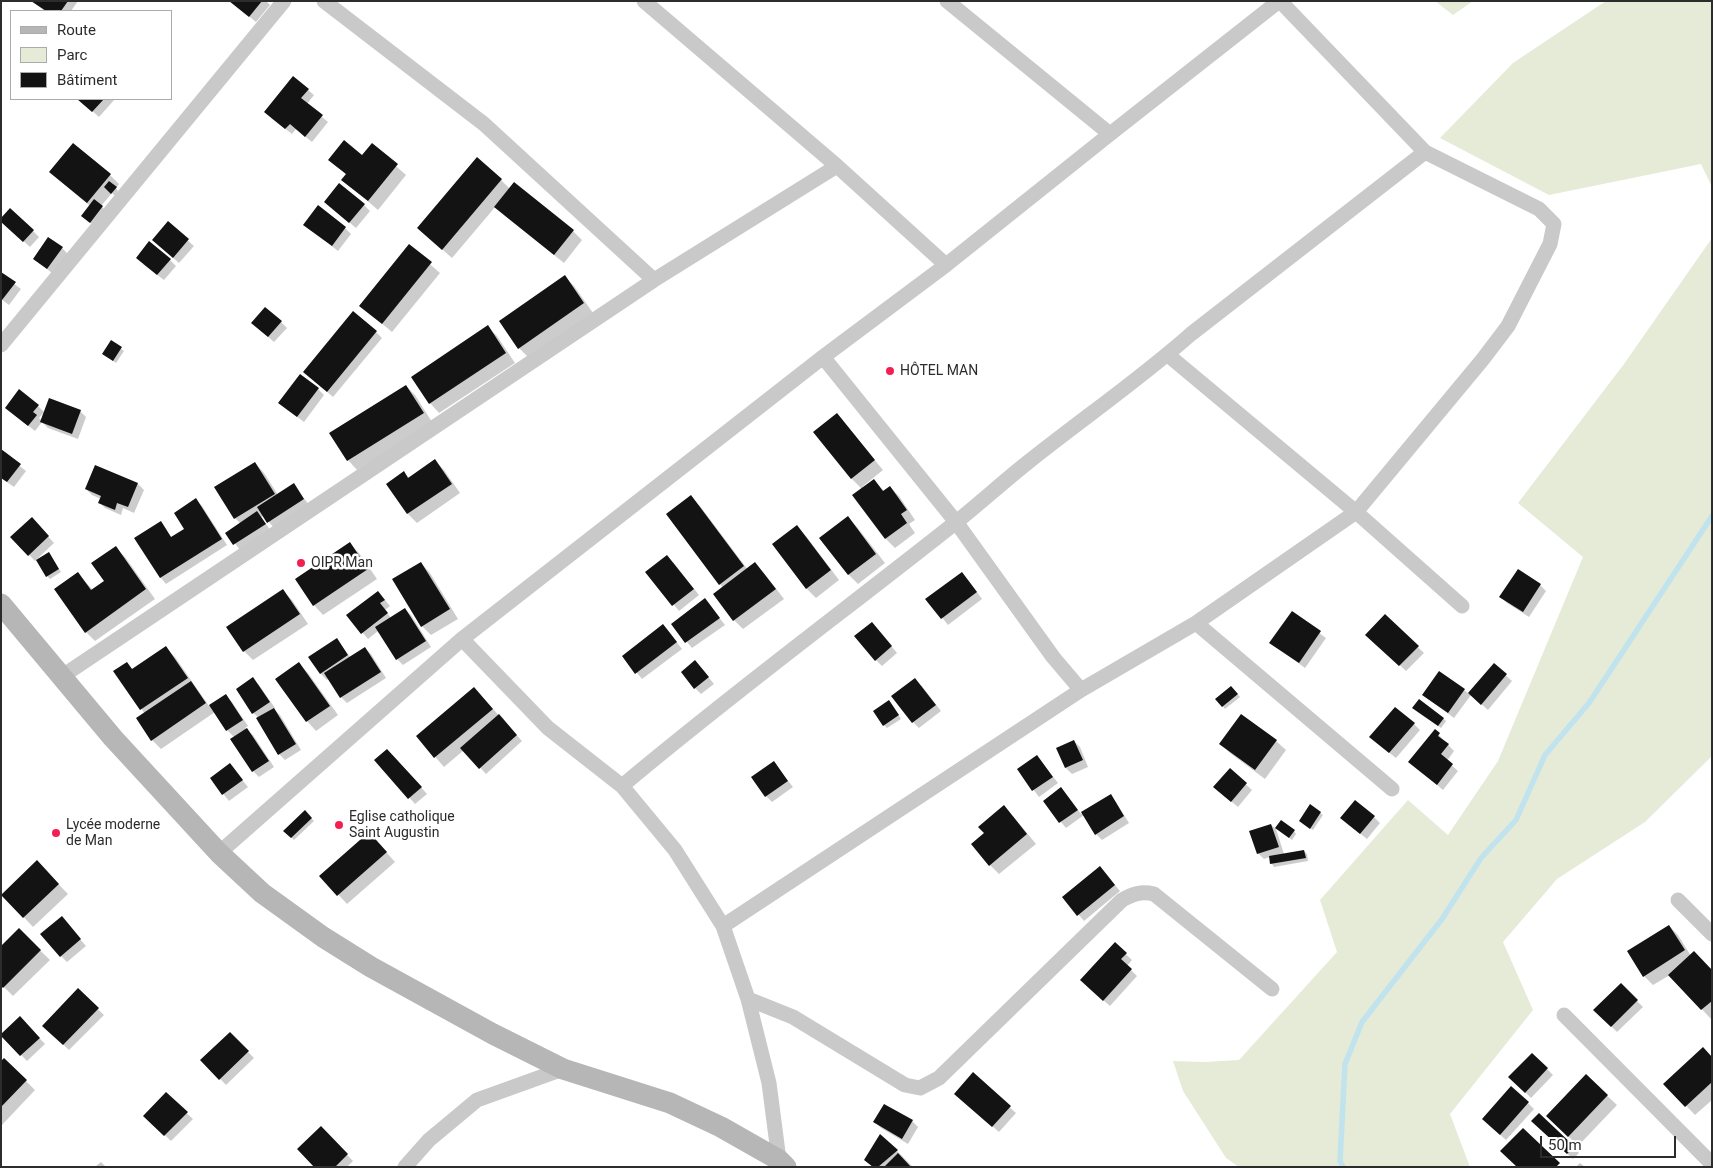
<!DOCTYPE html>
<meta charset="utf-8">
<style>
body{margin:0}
#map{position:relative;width:1713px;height:1168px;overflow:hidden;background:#fff;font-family:Roboto,sans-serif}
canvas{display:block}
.frame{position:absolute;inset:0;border:2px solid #2c2c2c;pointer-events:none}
.legend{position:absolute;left:10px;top:10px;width:162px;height:90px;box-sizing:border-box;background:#fff;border:1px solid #ababab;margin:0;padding:6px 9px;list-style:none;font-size:15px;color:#2c2c2c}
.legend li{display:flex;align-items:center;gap:10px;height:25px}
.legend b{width:25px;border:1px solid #ababab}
.scale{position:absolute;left:1540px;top:1136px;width:136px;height:22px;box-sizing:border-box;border:2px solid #2c2c2c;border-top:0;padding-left:6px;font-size:15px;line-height:18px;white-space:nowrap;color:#2c2c2c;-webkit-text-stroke:4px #fff;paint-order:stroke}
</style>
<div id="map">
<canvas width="1713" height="1168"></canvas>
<div class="frame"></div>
<ul class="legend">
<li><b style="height:6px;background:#b6b6b6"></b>Route</li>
<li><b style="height:14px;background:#e5ebd7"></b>Parc</li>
<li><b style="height:14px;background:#131313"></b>Bâtiment</li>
</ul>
<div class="scale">50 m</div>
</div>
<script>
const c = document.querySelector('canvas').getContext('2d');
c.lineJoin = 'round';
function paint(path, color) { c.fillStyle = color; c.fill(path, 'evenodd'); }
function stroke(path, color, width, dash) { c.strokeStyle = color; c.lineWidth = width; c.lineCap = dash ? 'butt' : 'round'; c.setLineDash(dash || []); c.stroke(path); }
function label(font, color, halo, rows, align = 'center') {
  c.font = font + ' Roboto,sans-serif'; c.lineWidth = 5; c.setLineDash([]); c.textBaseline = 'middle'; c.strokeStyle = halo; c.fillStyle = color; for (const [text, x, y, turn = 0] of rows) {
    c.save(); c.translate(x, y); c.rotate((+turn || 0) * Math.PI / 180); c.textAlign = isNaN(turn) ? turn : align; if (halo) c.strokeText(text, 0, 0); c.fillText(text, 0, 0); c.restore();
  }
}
paint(new Path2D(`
 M1435,1H1473L1453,15Z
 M1606,1H1712V187L1701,164L1549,195L1440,138L1513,63Z
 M1712,238V756L1645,822L1557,879L1503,942L1533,1010L1450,1114L1470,1167H1239L1226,1158L1183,1091L1173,1061L1205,1062L1239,1060L1337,952L1320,900L1408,800L1448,835L1498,761L1583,557L1518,503L1624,364Z`), '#e5ebd7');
paint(new Path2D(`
 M32,1H78L71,11H45Z
 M230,1H266L270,5L256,22Z
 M308,90L314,95L307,104L328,122L312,142L296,129L292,134L271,118Z
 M79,99H115L99,117Z
 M372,145L406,175L378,210L343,180L347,175L330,160L363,156Z
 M50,172L110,175L119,184L116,188L118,191L115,196L112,193L101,206L105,210L93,225L85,218L90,206Z
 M501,180L510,189L573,231L582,240L564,263L505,216L496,206L452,258L418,228Z
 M325,202L364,205L370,211L356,228Z
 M168,223L194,246L179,263L160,246Z
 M305,225L345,228L351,234L338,251Z
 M7,226L33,231L39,237L30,247Z
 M409,246L440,273L392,332L361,306Z
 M62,248L68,254L53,274L34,258Z
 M170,260L176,266L164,280L143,264Z
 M1,274L21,289L9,305L1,299Z
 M565,277L574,286L593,313L528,357L519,348Z
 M281,322L287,328L274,342L259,329Z
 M488,327L497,336L515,363L439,413L430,403L412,377Z
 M376,332L382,338L333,397L304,372Z
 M112,342L124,351L116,363L106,356Z
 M406,386L415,395L432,422L357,470L348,460Z
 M318,389L324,395L304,422L279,403Z
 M38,406L44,412L39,418L42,421L80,411L86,417L78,439L48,428L42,422L35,431L12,413Z
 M837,415L883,470L862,487L863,488L874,481L884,491L890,487L899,496L915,520L909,524L915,533L895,548L886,539L854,495L862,489L851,478Z
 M1,451L26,471L14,487L1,478Z
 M435,461L444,470L460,493L417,523L408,514L388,484L404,473L410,478Z
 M255,463L264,473L278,495L294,485L309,505L274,528L264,516L261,517L271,531L240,550L227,533L241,524L235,518L216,487Z
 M96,466L138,484L144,490L134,513L123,508L121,515L105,508L99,502L101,499L92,495L86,489Z
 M691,497L700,506L748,570L755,564L764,573L784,599L743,629L734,620L723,588L720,584Z
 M196,500L202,506L227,545L166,584L161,578L136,538L160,523L172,538L186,529Z
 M848,518L857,527L885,563L858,584L848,574Z
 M38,525L54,543L35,561L12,537Z
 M797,527L806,536L839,580L816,598L807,589L773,545Z
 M350,544L359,553L377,579L323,615L314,605L297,579Z
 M115,548L125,557L155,599L95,641L86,632L78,574L93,590L106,581Z
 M49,553L61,572L50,579L47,576Z
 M673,562L699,595L679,611L647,572Z
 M421,563L430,573L458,619L431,635L422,626Z
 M968,580L982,599L948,625L927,599Z
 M1540,585L1546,591L1529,617L1507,603L1501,597Z
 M283,591L292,600L308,624L253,660L244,651Z
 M384,599L390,606L385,610L391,618L405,609L411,615L431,647L403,665L397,659L378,631L368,639L348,615Z
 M705,600L725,625L692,648L672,624Z
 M1292,613L1326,638L1305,668L1271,643Z
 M1385,616L1424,653L1406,671L1367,634Z
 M878,630L897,653L882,666L876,660Z
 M669,632L682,649L642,679L623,656Z
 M337,640L350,657L365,648L371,654L386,678L347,703L341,697L329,678L327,680L321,674L310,657Z
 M166,648L175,657L209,706L226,696L232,702L248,726L245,728L253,735L274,767L259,777L253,771L235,738L227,730L215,712L161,749L152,740L145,714L115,671L126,663L133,670Z
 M299,664L308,673L338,715L316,731L307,721L277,679Z
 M1494,665L1512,681L1488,710L1471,695L1454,718L1423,695L1464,690L1469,694Z
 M701,668L714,684L701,694L695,688Z
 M253,679L259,685L275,708L274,709L280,715L301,750L285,760L279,754L259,718L253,713Z
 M921,685L941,711L919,728L913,722Z
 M1234,690L1240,697L1225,709L1217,699Z
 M483,698L522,741L486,774L464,750L444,767L417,736Z
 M892,705L901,719L887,728L884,725Z
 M1417,710L1443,718L1446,721L1441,728Z
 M1242,716L1276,741L1286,750L1265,779L1230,753L1221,744Z
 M1414,724L1420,730L1396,758L1377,743Z
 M1435,731L1454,751L1447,761L1458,771L1443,790L1410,762Z
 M1074,741L1080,747L1088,767L1072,774L1066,768L1057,748Z
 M393,756L427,794L415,804L376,760Z
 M1037,756L1058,783L1039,797L1018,769Z
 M774,763L793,787L772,802L766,796Z
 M230,765L248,787L229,801L211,779Z
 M1230,770L1252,790L1238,807L1221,793Z
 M1061,788L1081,814L1111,796L1116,802L1129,823L1102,840L1096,834L1084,815L1066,828L1044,801Z
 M1311,806L1323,815L1313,830L1304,824Z
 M305,812L314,821L294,840L285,831Z
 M1013,816L1036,844L999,874L990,865Z
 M1374,817L1380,823L1367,839L1348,824Z
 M1271,825L1276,829L1284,854L1304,851L1307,854L1308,861L1274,867L1272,864L1270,857L1264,859L1258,853Z
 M1280,831H1294L1296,834L1292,840Z
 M378,843L395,862L347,904L321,876Z
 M37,862L68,894L33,927L3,895Z
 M1106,874L1120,891L1084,921L1064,897Z
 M67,924L86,946L67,962L61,956Z
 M1669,926L1678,935L1691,956L1712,971L1711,1019L1670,975L1653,985L1644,976Z
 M19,930L50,960L13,996L1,984Z
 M1115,944L1132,960L1127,966L1137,976L1110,1006L1087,986Z
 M1621,985L1643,1007L1617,1032L1595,1010Z
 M78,990L104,1015L69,1050L44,1026Z
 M20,1018L45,1044L27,1061L2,1035Z
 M230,1034L254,1058L226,1085L202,1060Z
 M1532,1054L1553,1075L1531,1098L1510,1077Z
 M1712,1058V1100L1695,1115L1665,1084Z
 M1,1063L26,1081L35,1090L2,1125Z
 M973,1074L1016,1113L999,1132L961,1099Z
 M1586,1076L1617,1105L1578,1146L1557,1125Z
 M166,1094L193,1119L171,1141L145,1116Z
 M1528,1103L1534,1109L1506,1140L1489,1125Z
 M1539,1115L1579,1153L1573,1159L1533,1121Z
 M912,1121L918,1127L908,1144L881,1128L875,1122Z
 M321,1128L353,1161L347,1167H316Z
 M897,1151L913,1167H873L866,1160Z
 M101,1162L106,1167H95Z
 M1580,1163L1585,1167H1576Z`), '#0003');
stroke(new Path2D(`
 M1343,1167L1340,1161L1345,1064L1362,1022L1442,919L1481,858L1516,820L1545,755L1589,703L1712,516`), '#c1e3ed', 5.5);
paint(new Path2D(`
 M31,1H68L61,11H46Z
 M229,1H262L249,17Z
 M293,76L309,89L301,98L323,115L305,137L290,124L285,129L264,112Z
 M77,99H104L92,112Z
 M344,140L362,155L372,143L398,164L368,201L341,180L346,174L328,160Z
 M73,143L111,174L87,203L49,172Z
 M477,157L502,179L442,250L417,228Z
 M109,181L117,187L111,194L104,187Z
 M514,182L574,230L554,255L494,207Z
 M339,183L365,204L349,223L324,202Z
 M94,199L103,206L90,223L81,216Z
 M318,205L346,227L332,246L303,225Z
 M10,208L34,230L23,242L1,222V218Z
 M168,221L189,239L173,258L152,240Z
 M48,237L63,247L47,269L33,259Z
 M149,241L171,259L157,275L136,258Z
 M409,244L432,262L382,324L359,306Z
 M1,272L16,282L2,300L1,299Z
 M565,275L584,303L518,349L499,321Z
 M265,307L282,321L268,337L251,323Z
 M353,311L377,331L327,392L303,372Z
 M488,325L506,353L429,404L411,377Z
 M111,340L122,347L113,361L102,354Z
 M300,374L319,388L297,417L278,403Z
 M406,385L424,413L347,461L329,433Z
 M19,389L39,405L33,412L37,415L28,426L5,408Z
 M49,398L81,410L72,434L40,422Z
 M837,413L875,460L851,479L813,432Z
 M1,449L21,464L7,482L1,478Z
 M435,459L452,484L407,514L386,484L404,471L408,478Z
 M255,462L275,494L234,519L214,487Z
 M95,465L138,483L128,507L117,503L115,510L98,503L101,496L85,489Z
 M874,479L883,491L890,486L907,510L901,514L907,523L885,539L852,495Z
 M294,483L304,499L267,523L257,507Z
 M691,495L744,566L719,585L666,514Z
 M196,498L222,539L160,578L134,538L161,521L171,537L184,529L174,513Z
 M257,511L266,524L233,545L225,533Z
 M848,516L876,554L848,575L819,538Z
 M32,517L49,536L28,556L10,537Z
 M797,525L831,570L806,589L772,544Z
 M350,542L368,569L313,606L295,579Z
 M116,546L146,589L85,633L54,589L78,572L91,590L104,581L91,563Z
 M49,552L59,569L46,577L36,560Z
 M667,555L694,589L672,606L645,572Z
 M421,562L450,609L421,627L392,579Z
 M755,562L776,589L733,621L713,594Z
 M1518,569L1541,584L1523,612L1499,597Z
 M962,572L977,592L941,619L925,599Z
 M283,589L300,614L243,652L226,627Z
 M378,591L385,600L380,603L388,613L361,634L346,615Z
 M705,598L720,618L685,643L671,624Z
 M405,608L426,641L396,660L375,627Z
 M1292,611L1321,631L1299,663L1269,643Z
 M1385,614L1419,646L1399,666L1365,635Z
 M872,622L892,646L875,661L854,636Z
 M663,624L677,642L635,674L622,656Z
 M337,638L348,655L320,674L308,657Z
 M166,646L188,678L140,710L113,671L127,662L132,669Z
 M365,647L381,672L340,698L324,673Z
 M695,660L709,677L694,689L681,672Z
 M299,662L330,706L306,722L275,679Z
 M1494,663L1507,674L1481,705L1468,693Z
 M1439,671L1465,689L1448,713L1422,695Z
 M253,677L270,702L252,714L236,689Z
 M915,678L936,705L912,723L891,696Z
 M191,681L206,703L151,741L136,718Z
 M1231,686L1238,694L1222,707L1215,699Z
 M474,687L493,709L434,758L416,736Z
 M226,694L243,720L226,731L209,705Z
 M1419,699L1444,718L1438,726L1412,708Z
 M889,700L899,715L883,726L873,711Z
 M1395,707L1415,723L1389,753L1369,737Z
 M274,708L296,744L278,755L256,718Z
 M499,714L517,735L479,769L460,748Z
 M1241,714L1277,740L1255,770L1219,744Z
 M247,728L269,761L252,772L230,739Z
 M1435,729L1440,733L1438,736L1449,744L1441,754L1453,764L1437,785L1408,762Z
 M1074,740L1083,760L1065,768L1056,748Z
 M387,749L422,787L408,799L374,760Z
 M1037,755L1053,777L1032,791L1017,769Z
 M774,761L788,781L765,797L751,777Z
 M230,763L243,780L222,795L210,778Z
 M1230,768L1247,783L1231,802L1213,787Z
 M1061,787L1078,810L1059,823L1043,801Z
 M1111,794L1124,816L1095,835L1081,812Z
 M1355,800L1375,816L1360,834L1340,818Z
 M1310,804L1321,812L1310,829L1299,821Z
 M1004,805L1027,834L989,866L971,844L984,833L978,827Z
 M305,810L312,818L291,838L283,831Z
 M1281,820L1295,830L1289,838L1275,828Z
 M1271,824L1279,847L1257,854L1249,831Z
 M369,832L387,852L337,896L319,876Z
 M1304,850L1306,858L1270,864L1269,856Z
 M37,860L59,884L23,918L1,895Z
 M1100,866L1115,885L1077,916L1062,897Z
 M62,916L81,939L60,957L40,934Z
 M1669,925L1685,950L1643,977L1627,951Z
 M19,928L41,950L3,988L1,986V946Z
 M1115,942L1127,953L1121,959L1132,969L1103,1001L1080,980Z
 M1694,951L1712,970V1001L1701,1010L1668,975Z
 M1621,983L1638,1000L1611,1027L1593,1010Z
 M78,988L99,1008L63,1045L42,1026Z
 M20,1016L40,1038L20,1056L1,1036V1034Z
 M230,1032L249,1051L219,1080L200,1060Z
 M1703,1047L1712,1057V1082L1685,1107L1663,1084Z
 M1532,1053L1548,1068L1525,1093L1508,1077Z
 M4,1058L27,1080L1,1107V1061Z
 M973,1072L1011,1106L992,1127L954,1094Z
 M1586,1074L1608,1095L1568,1137L1546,1116Z
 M1511,1086L1529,1102L1500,1135L1482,1119Z
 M166,1092L188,1112L164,1136L143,1116Z
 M884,1104L913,1120L902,1139L873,1122Z
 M1539,1113L1574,1146L1567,1154L1531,1121Z
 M321,1126L348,1154L335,1167H314L297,1149Z
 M1523,1128L1560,1163L1556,1167H1517L1500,1151Z
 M880,1134L898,1150L878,1167H873L864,1160Z
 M898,1153L911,1167H884Z`), '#131313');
stroke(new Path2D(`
 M324,1L484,124L654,280
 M644,1L837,166L946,265
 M947,1L1110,134
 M1,345L284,1
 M1168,355L1356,512L1462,606
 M823,357L956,522L1053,657L1081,690
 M1196,623L1392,789
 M462,639L548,728L622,786L675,850L723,926L748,999L769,1083L779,1160
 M61,677L654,280L837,166
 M622,786C730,695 844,611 955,523C979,504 1003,482 1027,463C1082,419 1139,380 1191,334L1425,152
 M219,853L462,639L823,357L946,265L1110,134L1279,1
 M1678,900L1712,934
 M723,926L1081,690L1196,623L1356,512L1483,359L1508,326L1550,244L1554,224L1539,209L1425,152L1280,1
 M748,999L793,1017L905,1085L920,1088L939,1078L1122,900C1133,894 1141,891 1154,894L1272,989
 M1564,1015L1712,1164
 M405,1167L429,1140L477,1100L563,1069`), '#c9c9c9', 15);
stroke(new Path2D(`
 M1,604L113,738L219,853L262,893L323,937L371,967L493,1034L563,1069L670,1103L721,1127L779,1160L786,1167`), '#b6b6b6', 21);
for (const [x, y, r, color] of [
 [890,371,5,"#f21f50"],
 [301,563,5,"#f21f50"],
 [339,825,5,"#f21f50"],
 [56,833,5,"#f21f50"]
]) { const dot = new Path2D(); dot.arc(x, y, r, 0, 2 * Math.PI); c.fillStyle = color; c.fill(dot); stroke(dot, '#fff', 2); }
label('14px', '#2c2c2c', '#fff', [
 ["HÔTEL MAN",900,371],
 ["OIPR Man",311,563],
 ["Eglise catholique",349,817],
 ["Saint Augustin",349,833],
 ["Lycée moderne",66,825],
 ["de Man",66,841]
], 'left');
</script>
